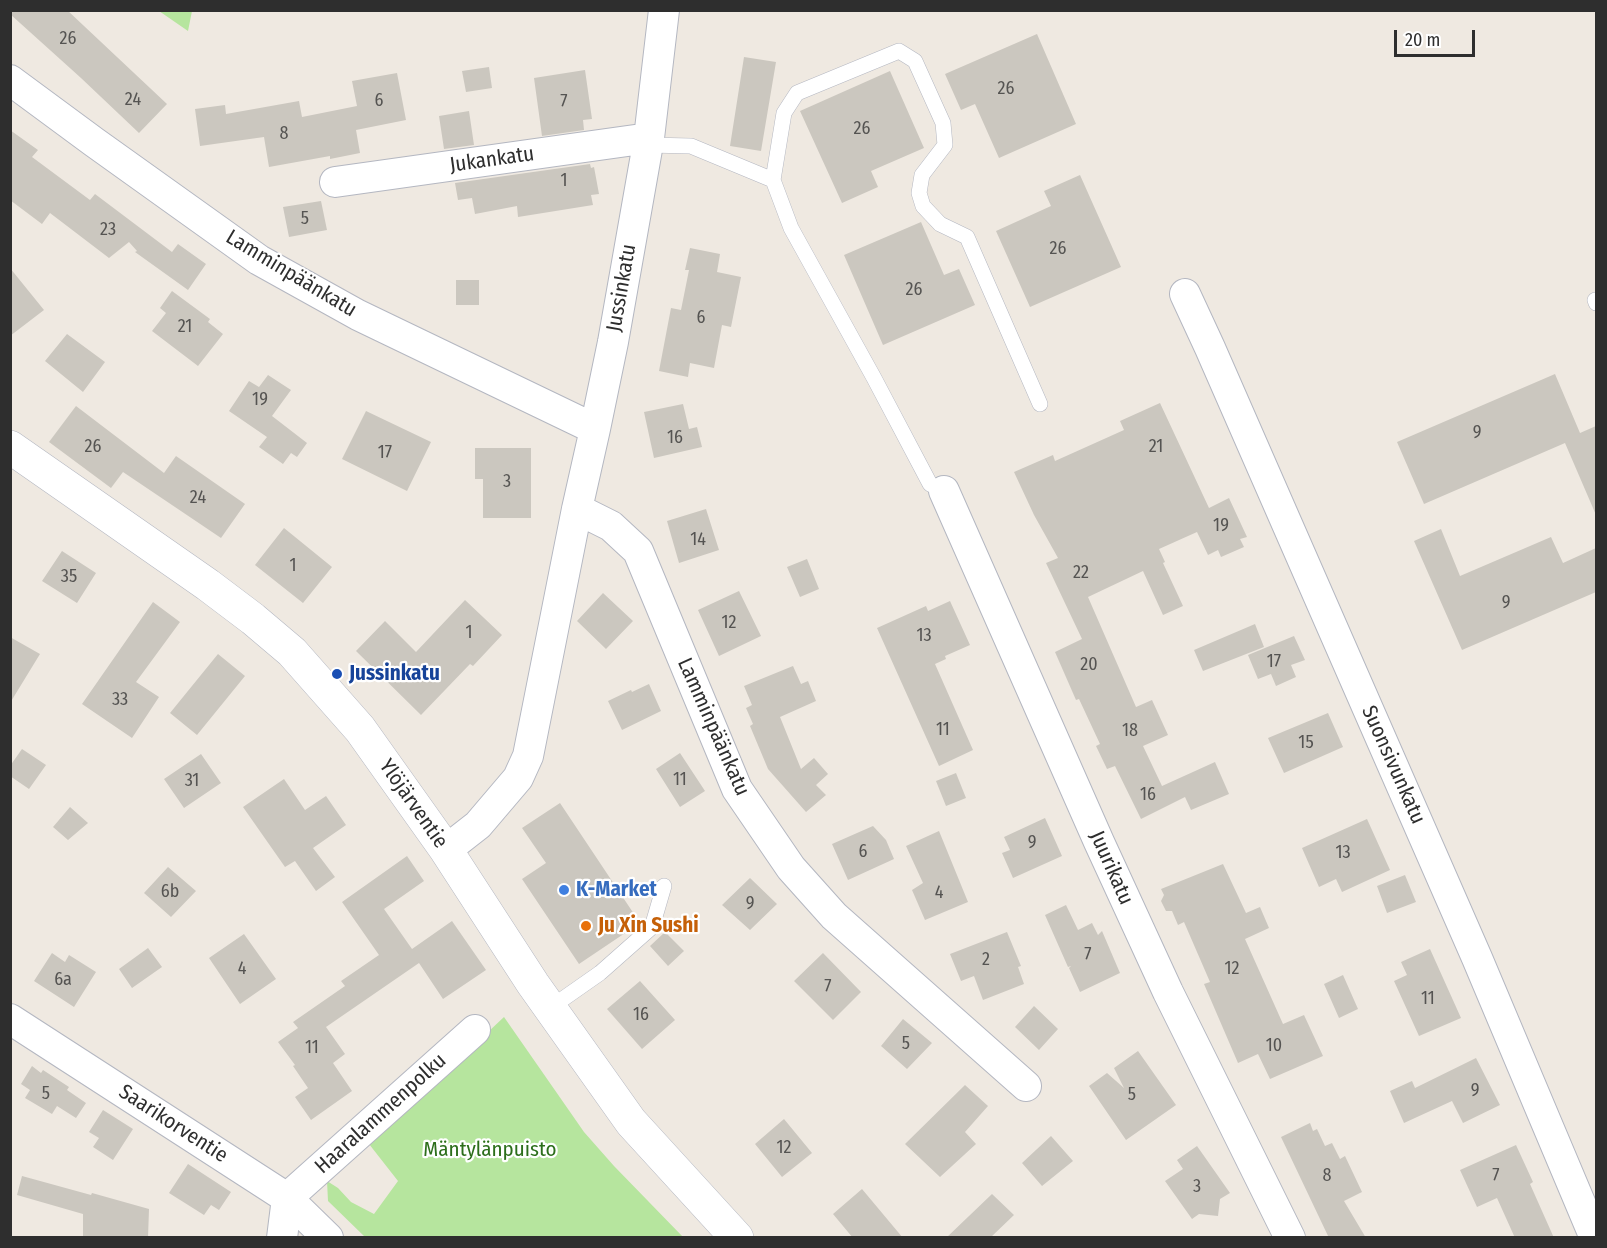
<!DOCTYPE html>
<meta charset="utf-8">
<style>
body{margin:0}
#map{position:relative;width:1607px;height:1248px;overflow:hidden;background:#efe9e1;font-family:"Fira Sans Condensed",sans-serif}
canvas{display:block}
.frame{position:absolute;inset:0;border:12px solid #2e2e2e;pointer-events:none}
.scale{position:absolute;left:1394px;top:30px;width:81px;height:27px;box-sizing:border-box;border:3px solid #2e2e2e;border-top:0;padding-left:8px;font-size:18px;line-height:21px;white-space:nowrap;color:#2e2e2e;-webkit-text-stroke:4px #fff;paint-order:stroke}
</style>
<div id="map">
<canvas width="1607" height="1248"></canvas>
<div class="frame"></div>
<div class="scale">20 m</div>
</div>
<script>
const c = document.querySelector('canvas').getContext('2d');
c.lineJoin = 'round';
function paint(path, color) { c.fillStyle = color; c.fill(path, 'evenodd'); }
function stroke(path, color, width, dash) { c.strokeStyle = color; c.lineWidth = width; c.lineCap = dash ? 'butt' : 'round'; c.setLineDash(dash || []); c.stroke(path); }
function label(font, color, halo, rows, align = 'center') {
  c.font = font + ' "Fira Sans Condensed",sans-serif'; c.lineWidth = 4.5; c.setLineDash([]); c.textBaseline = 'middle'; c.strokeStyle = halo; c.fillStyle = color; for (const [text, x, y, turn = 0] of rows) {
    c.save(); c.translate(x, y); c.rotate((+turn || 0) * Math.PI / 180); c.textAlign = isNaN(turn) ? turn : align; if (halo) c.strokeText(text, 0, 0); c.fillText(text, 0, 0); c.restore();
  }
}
paint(new Path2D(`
 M159,11H192L188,31Z
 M504,1017L584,1132L614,1166L683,1237H365L328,1201L327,1181L338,1188L351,1202L374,1214L398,1181L369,1144Z`), '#b6e59e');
paint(new Path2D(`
 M10,10H67L167,104L139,133L81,78L10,14Z
 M1037,34L1076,124L999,158L975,104L961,110L945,74Z
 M744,57L776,62L761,151L730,146Z
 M489,67L492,88L466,92L462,71Z
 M585,70L592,119L583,120L584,130L542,136L534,78Z
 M890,71L924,148L871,171L878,187L842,203L800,111Z
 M397,73L406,120L356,130L360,153L330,159V156L269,167L264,137L200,146L195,109L225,105L226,114L299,101L302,117L357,106L352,81Z
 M469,111L474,145L444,149L439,116Z
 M10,130L38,150L32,157L90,200L95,194L172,252L178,244L206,264L188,290L135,252L137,251L129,242L109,258L50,213L42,224L10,200Z
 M590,164L591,168L594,167L599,194L591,195L593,205L518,217L517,206L475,214L472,198L458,200L455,183Z
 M1080,175L1121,267L1030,307L996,231L1051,206L1044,191Z
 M321,201L327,230L289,237L283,207Z
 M921,222L944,275L959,269L975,305L883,345L844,255Z
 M690,248L720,254L717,272L741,277L731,327L722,325L714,368L690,363L688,377L659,371L671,308L681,310L689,270H685Z
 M10,268L44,310L10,336Z
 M456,280H479V305H456Z
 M172,291L210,319L208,322L223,334L198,366L152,331L166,313L160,308Z
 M67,334L105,362L83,392L45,361Z
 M1555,374L1580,433L1596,426V515L1565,443L1424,504L1397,442Z
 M268,375L291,390L272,416L307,443L297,457L291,453L283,464L259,447L267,437L229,411L249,381L259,387Z
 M1160,403L1209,508L1229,498L1247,537L1240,539L1244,547L1221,557L1218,550L1208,555L1197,532L1159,549L1165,562L1163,563L1183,606L1163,615L1143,571L1088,597L1136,707L1152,700L1168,735L1143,746L1162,786L1215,762L1229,794L1191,810L1185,797L1141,819L1115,766L1107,769L1096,746L1100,744L1079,699L1076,700L1055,652L1082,639L1046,563L1058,558L1034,515L1014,472L1053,455L1055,461L1124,430L1120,421Z
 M683,404L689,429L697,427L702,447L654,458L644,412Z
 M76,406L164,473L176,456L245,504L221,538L123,472L111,488L49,442Z
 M366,411L431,442L407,491L342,459Z
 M475,448H531V518H483V479H475Z
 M706,509L719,550L679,563L667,521Z
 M284,528L332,567L303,603L255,565Z
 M1441,529L1460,576L1551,537L1563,563L1596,548V592L1462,650L1414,541Z
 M62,551L96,573L77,603L42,581Z
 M807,559L819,589L800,597L787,567Z
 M739,591L761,636L719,656L698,610Z
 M603,593L633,621L606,649L577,621Z
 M465,600L502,635L473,666L470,664L421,715L356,651L385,621L416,652Z
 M950,601L970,645L945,656L946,659L935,664L973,750L939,766L877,628L926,606L928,611Z
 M153,602L180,622L136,682L159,697L132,738L82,704Z
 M1255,624L1264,647L1203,671L1194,650Z
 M1294,636L1305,660L1291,665L1296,677L1276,686L1271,674L1258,679L1248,655Z
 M10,637L40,654L10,703Z
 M218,654L245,676L197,735L170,713Z
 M793,666L801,684L808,681L816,701L780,717L801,769L814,758L828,774L816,785L826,795L806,812L768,769L750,726L753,724L746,708L752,705L744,686Z
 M649,684L661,711L622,730L608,701L631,690L632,692Z
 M1328,713L1343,747L1284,773L1268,738Z
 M22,749L46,765L29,789L10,776V766Z
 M680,753L705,791L680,807L656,769Z
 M201,754L221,783L184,808L164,779Z
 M956,773L966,798L946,806L936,781Z
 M284,779L305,810L326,796L346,825L313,848L335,877L316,891L295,861L285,867L243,807Z
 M560,803L640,923L579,964L522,879L546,863L522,828Z
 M70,807L88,823L68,840L53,827Z
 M1045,818L1062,856L1013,878L1002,853L1010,850L1004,837Z
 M1367,819L1390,870L1342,892L1336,879L1319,887L1302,848Z
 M873,826L886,840L894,859L848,880L832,844Z
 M939,831L968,902L925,920L912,890L923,883L906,846Z
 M407,856L424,881L384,909L412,949L452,921L486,970L443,999L419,963L326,1027L345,1054L333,1063L352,1091L311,1120L295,1097L308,1088L293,1066L295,1065L278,1042L298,1028L293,1022L345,986L341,981L379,955L342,902Z
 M1223,864L1246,913L1260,907L1269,928L1245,939L1283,1024L1304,1015L1323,1056L1270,1079L1258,1054L1238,1063L1204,984L1210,982L1184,922L1178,925L1172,911H1166L1161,901L1164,895L1161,889Z
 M168,867L196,891L171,917L144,893Z
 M1405,875L1416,902L1387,913L1377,886Z
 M750,878L777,904L750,930L722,905Z
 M1066,905L1078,930L1092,923L1098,935L1102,931L1120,973L1080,992L1069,968L1071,966L1068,967L1045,915Z
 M665,932L684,951L668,966L650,946Z
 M1007,932L1021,966L1018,967L1024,984L983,1000L974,976L961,981L950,954Z
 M244,934L276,979L240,1004L209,958Z
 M148,948L162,967L132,988L119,969Z
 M1430,949L1461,1018L1419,1036L1394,981L1407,975L1401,962Z
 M52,953L65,962L69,955L96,972L74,1007L34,981Z
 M823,953L861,992L833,1020L794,981Z
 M1343,975L1358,1009L1339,1018L1324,984Z
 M640,981L675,1020L642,1049L607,1009Z
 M1034,1006L1058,1029L1039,1050L1015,1027Z
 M903,1019L932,1043L907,1069L881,1046Z
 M1138,1051L1176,1105L1126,1140L1089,1086L1107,1073L1124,1088L1114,1068Z
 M1476,1058L1500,1105L1463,1123L1452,1101L1404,1123L1390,1091L1412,1081L1415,1088Z
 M32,1066L41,1073L43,1070L69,1087L67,1090L86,1103L76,1118L57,1106L52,1114L25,1098L30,1090L21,1084Z
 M965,1085L988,1106L965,1132L976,1144L940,1177L905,1144Z
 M103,1110L133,1129L113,1160L93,1147L99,1138L89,1132Z
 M784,1119L812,1153L782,1177L755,1144Z
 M1310,1123L1313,1131L1317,1129L1325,1146L1332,1143L1340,1159L1345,1156L1362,1192L1344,1201L1366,1238H1329L1281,1137Z
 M1051,1136L1073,1161L1042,1186L1022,1163Z
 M1516,1145L1533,1182L1530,1184L1554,1238H1515L1497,1198L1477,1207L1460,1170Z
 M1197,1146L1230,1193L1220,1199L1218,1216L1199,1214L1192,1219L1165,1181L1183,1169L1177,1160Z
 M188,1164L231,1192L219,1210L211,1205L204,1215L169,1193Z
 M22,1176L91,1195L92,1193L149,1209L148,1238H83V1214L17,1195Z
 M862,1189L903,1238H853L833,1214Z
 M992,1194L1014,1215L990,1238H946Z`), '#cbc7bf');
const lane = new Path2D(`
 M648,145L691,146L773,180L791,228L874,378L930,484L944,491
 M773,180L784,113L797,93L899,51L915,61L943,123L945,145L922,175L919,193L923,206L940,224L967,237L1040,404
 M1595,300L1596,303
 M550,1008L600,973L652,927L664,886`);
const street = new Path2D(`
 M10,80L94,142L259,260L358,315L595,429
 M335,182L649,138
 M1185,294L1210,348L1477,958L1595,1238
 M944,491L1099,842L1168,992L1290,1238
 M577,509L611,526L638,551L737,789L791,868L834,916L1026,1086
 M446,850L478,825L518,778L528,756L577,509L595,429L613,342L649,138L664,10
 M10,1019L287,1198L328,1238
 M287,1198L475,1030
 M282,1238L287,1198`);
const secondary = new Path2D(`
 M10,447L208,585L253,619L292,652L360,729L446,850L533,984L631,1122L737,1238`);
stroke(lane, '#b4b7c1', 16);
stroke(street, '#b4b7c1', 32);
stroke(secondary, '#b4b7c1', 34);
stroke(lane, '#fff', 15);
stroke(street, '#fff', 30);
stroke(secondary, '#fff', 33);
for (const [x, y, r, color] of [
 [337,674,6,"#1a4fb4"],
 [564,890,6,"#3f7fe0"],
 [586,926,6,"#e8710a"]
]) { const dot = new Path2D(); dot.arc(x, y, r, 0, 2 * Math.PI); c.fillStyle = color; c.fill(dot); stroke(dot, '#fff', 2); }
label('18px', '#555452', null, [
 ["26",68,39],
 ["26",1006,89],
 ["24",133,100],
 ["6",379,101],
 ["7",564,102],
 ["26",862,129],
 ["8",284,134],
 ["1",564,181],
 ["5",305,219],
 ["23",108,230],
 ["26",1058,249],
 ["26",914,290],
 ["6",701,318],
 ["21",185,327],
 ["19",260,400],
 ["9",1477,433],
 ["16",675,438],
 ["26",93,447],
 ["21",1156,447],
 ["17",385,453],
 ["3",507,482],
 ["24",198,498],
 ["19",1221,526],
 ["14",698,540],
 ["1",293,566],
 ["22",1081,573],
 ["35",69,577],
 ["9",1506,603],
 ["12",729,623],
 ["1",469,633],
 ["13",924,636],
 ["17",1274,662],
 ["20",1089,665],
 ["33",120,700],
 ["11",943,730],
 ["18",1130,731],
 ["15",1306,743],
 ["11",680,780],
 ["31",192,781],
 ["16",1148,795],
 ["9",1032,843],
 ["6",863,852],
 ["13",1343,853],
 ["6b",170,892],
 ["4",939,893],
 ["9",750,904],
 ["7",1088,955],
 ["2",986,960],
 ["4",242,969],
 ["12",1232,969],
 ["6a",63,980],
 ["7",828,987],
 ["11",1428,999],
 ["16",641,1015],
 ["5",906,1044],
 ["10",1274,1046],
 ["11",312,1048],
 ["9",1475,1091],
 ["5",46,1094],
 ["5",1132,1095],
 ["12",784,1148],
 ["8",1327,1176],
 ["7",1496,1176],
 ["3",1197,1187]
]);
label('21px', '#2e2e2e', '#fff', [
 ["Jukankatu",492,160,-8],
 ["Lamminpäänkatu",291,274,31],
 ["Jussinkatu",622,288,-80],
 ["Lamminpäänkatu",713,727,66],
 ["Suonsivunkatu",1393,765,66],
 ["Ylöjärventie",413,804,55],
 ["Juurikatu",1111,868,66],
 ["Haaralammenpolku",381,1114,-42],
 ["Saarikorventie",173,1124,33]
]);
label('bold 21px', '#164399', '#fff', [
 ["Jussinkatu",349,674]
], 'left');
label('bold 21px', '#366cbe', '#fff', [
 ["K-Market",576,890]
], 'left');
label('bold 21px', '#c56008', '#fff', [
 ["Ju Xin Sushi",598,926]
], 'left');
label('21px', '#2c6e1b', '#fff', [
 ["Mäntylänpuisto",490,1150]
]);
</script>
